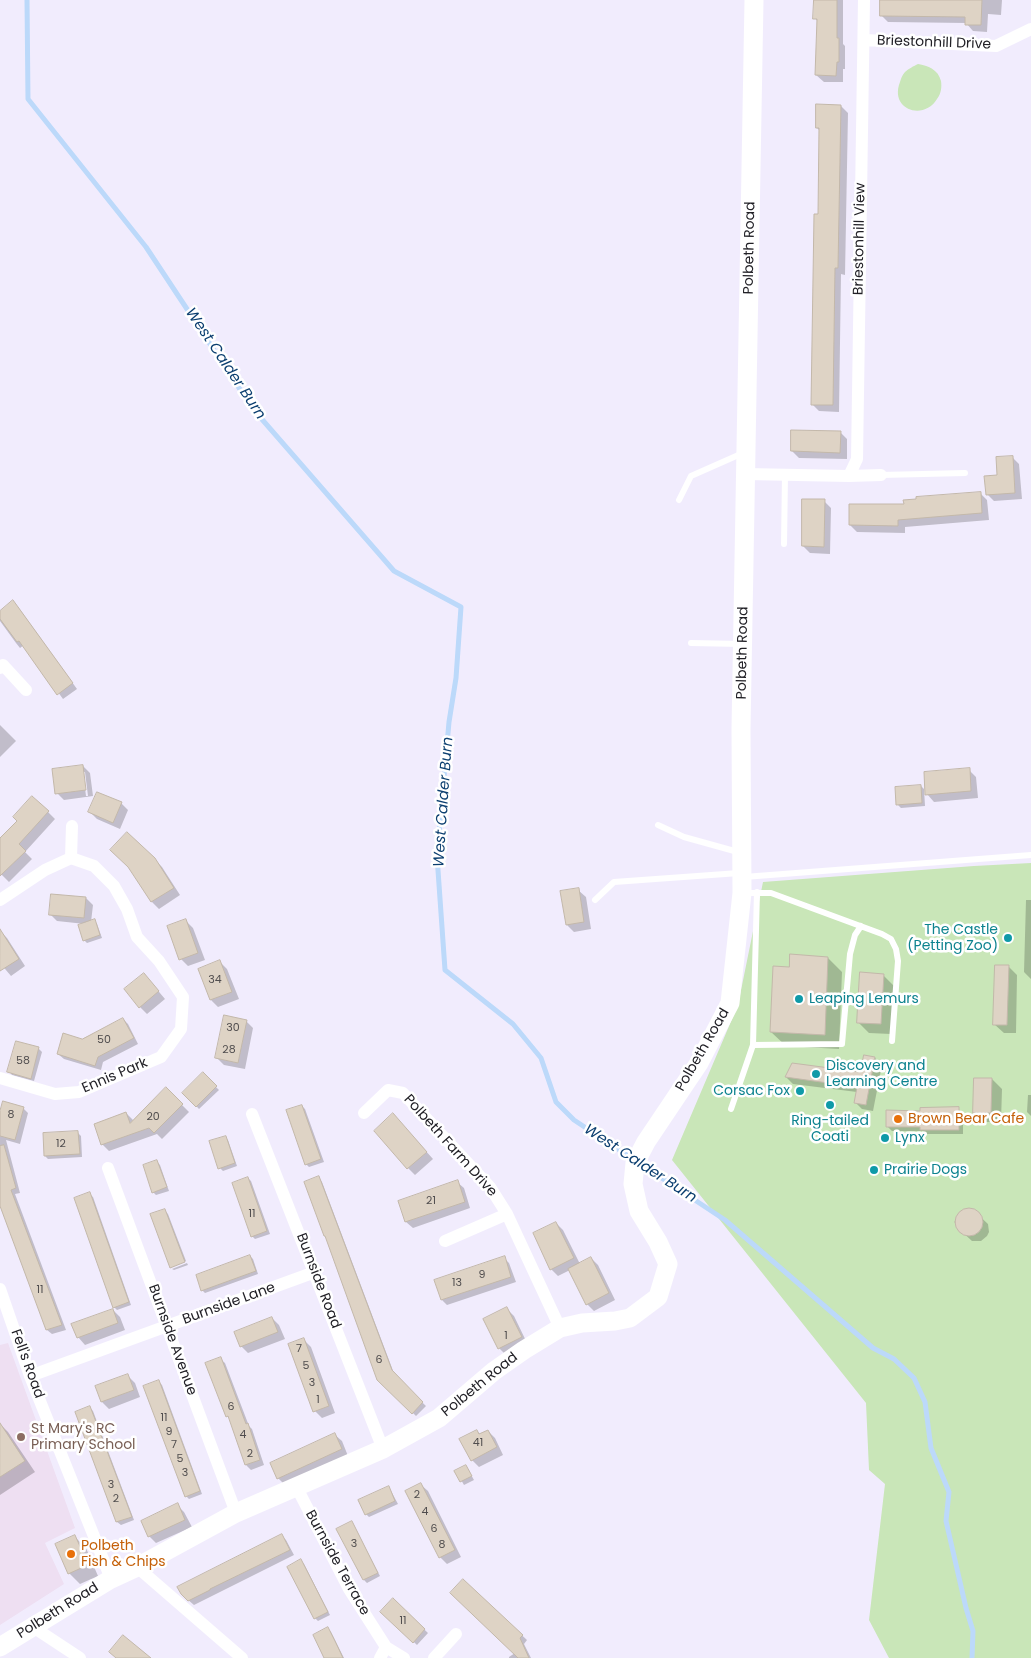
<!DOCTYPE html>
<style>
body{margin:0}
canvas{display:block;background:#f1ecfd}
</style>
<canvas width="1031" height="1658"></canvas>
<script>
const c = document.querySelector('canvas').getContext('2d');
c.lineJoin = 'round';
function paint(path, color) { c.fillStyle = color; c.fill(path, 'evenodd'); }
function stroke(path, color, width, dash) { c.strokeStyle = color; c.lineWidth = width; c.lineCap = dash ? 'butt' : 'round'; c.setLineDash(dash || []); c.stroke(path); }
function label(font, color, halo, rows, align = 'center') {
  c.font = font + ' Poppins,sans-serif'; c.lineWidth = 5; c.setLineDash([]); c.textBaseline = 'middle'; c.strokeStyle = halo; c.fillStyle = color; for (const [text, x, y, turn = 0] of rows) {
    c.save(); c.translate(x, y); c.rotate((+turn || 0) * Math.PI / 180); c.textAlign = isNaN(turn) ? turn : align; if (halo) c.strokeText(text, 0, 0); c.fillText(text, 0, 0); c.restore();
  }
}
paint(new Path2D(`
 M8,1343L75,1528L45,1543L64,1584L0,1625V1345Z`), '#eedff2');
paint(new Path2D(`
 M918,64C928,66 938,69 941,81C942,87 941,94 937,99C924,121 889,110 900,82C901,79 902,75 905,72C908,69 914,66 918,64Z
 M1031,863V1658H889L869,1620L885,1484L869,1470L866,1403L672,1160L738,1005L763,882L974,866Z`), '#c9e6b8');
paint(new Path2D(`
 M815,0H843V44L845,46V69H843V82H824L816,75L818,22L815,18Z
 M881,0H1002L1001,15L988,14L987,32L973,31L966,23L888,22L881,15Z
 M841,106L848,113L845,275L841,274L839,412L819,411L812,404L819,215L820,131L817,128Z
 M840,432L847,439V459L799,458L792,451Z
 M1012,457L1019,464L1022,499L994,501L987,494Z
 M980,493L987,500L989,520L905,527V533L857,532L850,525L905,505Z
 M824,501L831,508L830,554L810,553L803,546Z
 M18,607L77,689L63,699L24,645L20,648L16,643L0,621V612Z
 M0,725L16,741L0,757Z
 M83,766L90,773L93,796L64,800L57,793ZM83,772H85L88,796H86Z
 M969,770L976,777L978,798L934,802L927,794Z
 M921,786L924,789L925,806L901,808L898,805Z
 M121,803L128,810L120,829L97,819L90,812Z
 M48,812L55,819L25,852L32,859L9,882L0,873V840Z
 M154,859L162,867L180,895L159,909L152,902L130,867Z
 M578,890L586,897L591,929L574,932L567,925Z
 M86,898L93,905L91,922L94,921L97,924L102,938L87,943L84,940L85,924L57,921L50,914Z
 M1026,900H1031V979L1024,972Z
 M186,921L193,928L205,960L188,966L181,959Z
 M0,931L7,938L25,966L11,976L0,963Z
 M828,958L842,972L839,1049L786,1046L771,1032L790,968Z
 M220,962L227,969L239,999L218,1007L211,1000Z
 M1008,966L1017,975L1016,1033H1004L994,1024Z
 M144,974L165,999L147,1014L140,1007Z
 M883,975L894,986L891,1034L869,1033L858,1022Z
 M123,1019L128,1024L138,1044L103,1062L101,1070L64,1059L58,1054Z
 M246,1021L253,1028L245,1069L224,1065L217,1058Z
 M38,1048L42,1052L34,1081L12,1075L9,1071Z
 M865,1056L875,1058L882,1065L873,1111L862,1109L855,1102L857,1092L793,1084L786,1077L861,1073Z
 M205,1076L219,1090L199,1109L184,1093Z
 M992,1079L1002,1089L1001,1122H984L975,1112Z
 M166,1089L189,1112L162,1139L157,1134L109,1151L102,1144L126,1113L134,1121Z
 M1028,1095H1031V1116L1027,1112Z
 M302,1106L305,1109L324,1162L309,1167L306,1164Z
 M23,1108L28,1113L20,1144L6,1140L20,1193L15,1194L66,1330L52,1334L47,1330L0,1203V1116Z
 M958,1109L963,1113V1134H926L923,1131H892L887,1126Z
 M400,1122L433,1159L415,1175L408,1168Z
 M78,1133L81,1136L82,1157L48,1159L45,1156Z
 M225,1137L228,1140L237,1166L223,1171L220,1168Z
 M157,1162L160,1165L169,1191L156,1195L153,1192Z
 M248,1178L251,1181L270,1234L255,1239L252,1236Z
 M319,1178L322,1182L395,1376L426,1406L416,1416L378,1379Z
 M457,1182L464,1188L470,1208L413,1228L406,1222L399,1202Z
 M89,1194L93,1197L131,1305L117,1310L114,1307Z
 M967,1210L974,1211L988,1224L989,1232L987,1236L981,1241H972L958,1228L956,1220L957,1217L960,1213Z
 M165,1211L168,1214L186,1261L171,1266Z
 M556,1223L563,1230L580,1264L591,1258L598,1265L615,1300L594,1311L587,1304L570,1270L558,1276L551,1269Z
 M250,1256L253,1259L258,1274L205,1293L202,1290Z
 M504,1258L509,1263L516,1282L447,1305L442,1300Z
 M187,1263L188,1265L174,1270L172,1269Z
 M507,1309L514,1316L528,1345L506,1355L499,1348Z
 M113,1310L120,1317L125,1330L85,1345L78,1337Z
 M272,1318L279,1325L285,1339L248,1353L241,1346Z
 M304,1340L311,1347L335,1413L322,1418L315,1411Z
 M220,1359L225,1363L249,1426L252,1429L264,1465L251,1470L246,1465L230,1419L227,1416Z
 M128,1376L135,1383L140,1397L109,1409L102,1402L96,1387Z
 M159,1382L162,1385L202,1494L189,1499L186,1496Z
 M90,1408L93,1411L134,1520L121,1525L117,1522L77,1413Z
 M0,1424L8,1432L35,1472L0,1495Z
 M477,1431L481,1435L488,1431L495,1438L503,1455L479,1467L472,1460Z
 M334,1434L342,1441L348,1456L285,1485L278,1478Z
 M466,1466L474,1480L464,1485L456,1471Z
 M420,1484L428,1491L461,1557L447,1564L440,1557Z
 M388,1487L391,1491L398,1504L369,1517L366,1514Z
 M177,1505L184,1512L192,1527L156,1543L149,1536Z
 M351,1523L354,1526L380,1576L367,1583L364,1580Z
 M281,1535L286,1540L294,1555L194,1605L187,1599Z
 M75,1537L86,1548L98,1576L80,1584L69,1573Z
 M301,1561L304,1564L330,1615L318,1621L315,1618Z
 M463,1580L527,1640L524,1644L531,1658H509V1657L515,1653Z
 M393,1600L428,1633L417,1645L382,1612Z
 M328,1629L331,1632L344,1658H325Z`), '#0003');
stroke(new Path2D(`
 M27,0L28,99L146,247L253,409L394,571L461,607L456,678L449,722L437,856L445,970L513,1024L541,1058L556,1102L574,1120L725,1220L873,1348L894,1359L914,1378L925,1402L931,1448L949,1492L946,1521L966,1608L973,1631L972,1658`), '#bcd9fa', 5);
const building = new Path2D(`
 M814,0H837V38H839V62H837L836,76L815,75L817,19H813Z
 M880,0H982L981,25H965V17L880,16Z
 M816,104L841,105L838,268H835L833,405H811L814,214H818L819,128H816Z
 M791,430L841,431L840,453L791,451Z
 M1013,456L1015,493L986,495L984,476L997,475L996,457Z
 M981,492L982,513L898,520V526L849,525V504H904L903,500L916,499V497Z
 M802,499H825L824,547L802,546Z
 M13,600L73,683L57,695L19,641L17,642L0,619V611Z
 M83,765L86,790L55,794L52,769Z
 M970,768L971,791L925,795L924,772Z
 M921,785L922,803L896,805L895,787Z
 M97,792L122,802L113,823L88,812Z
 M32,796L49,811L19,844L26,851L0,876V838L17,821L13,817Z
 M127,832L155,858L174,888L151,902L128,867L110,850Z
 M579,888L584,922L566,925L560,891Z
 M51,894L86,897L84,918L49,915Z
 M95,919L100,935L83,941L78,925Z
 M186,919L198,953L179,960L167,926Z
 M0,929L19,959L0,971Z
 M790,954L828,957L825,1035L770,1032L773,966L789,967Z
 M220,960L232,992L210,1000L198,969Z
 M995,965H1009L1007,1025H993Z
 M860,972L884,974L881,1024L857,1023Z
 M144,973L159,991L139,1008L124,989Z
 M224,1015L247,1020L238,1063L215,1058Z
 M123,1018L134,1038L98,1057L95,1066L57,1054L63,1033L82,1039Z
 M16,1041L39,1047L31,1079L7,1072Z
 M864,1055L875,1057L866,1105L854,1103L857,1087L785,1077L792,1063L860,1072Z
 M203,1072L217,1086L196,1107L182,1093Z
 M974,1078H992L991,1113H973Z
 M166,1087L183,1104L154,1133L149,1128L101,1145L94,1124L126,1112L130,1123Z
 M3,1101L24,1107L15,1140L0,1136V1111Z
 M302,1105L321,1159L305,1165L286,1110Z
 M959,1107V1130H920V1127H886V1110L920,1111V1108Z
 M393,1113L427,1152L407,1169L374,1131Z
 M78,1131L80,1154L44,1156L43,1133Z
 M226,1136L235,1163L218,1169L209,1141Z
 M4,1145L16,1188L11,1190L62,1325L46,1330L0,1206V1146Z
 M157,1160L167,1187L152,1193L143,1165Z
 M319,1176L392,1370L423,1402L412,1414L377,1380L325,1236H324L304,1182Z
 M248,1177L267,1231L251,1237L232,1183Z
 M458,1180L465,1202L405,1222L398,1201Z
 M90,1192L129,1302L113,1308L74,1198Z
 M955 1222a14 14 0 1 1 28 0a14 14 0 1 1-28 0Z
 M165,1209L185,1262L170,1268L150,1214Z
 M556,1222L574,1258L550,1270L533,1233Z
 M250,1255L256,1271L201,1291L196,1275Z
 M505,1256L511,1277L441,1300L434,1280Z
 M591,1257L609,1293L586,1305L568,1269Z
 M507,1307L522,1337L498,1349L483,1319Z
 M113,1309L118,1323L77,1338L71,1324Z
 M272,1317L278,1332L240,1347L234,1332Z
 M304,1338L329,1406L313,1412L288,1344Z
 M221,1357L246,1424L248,1423L260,1460L245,1465L228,1416L226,1417L205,1363Z
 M128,1374L134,1390L101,1402L95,1386Z
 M159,1380L200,1491L185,1497L143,1386Z
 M90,1406L132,1517L116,1522L75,1412Z
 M0,1423L25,1461L0,1477Z
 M477,1430L479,1434L488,1430L497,1447L471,1461L459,1439Z
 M335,1433L342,1449L277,1479L270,1463Z
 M466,1465L472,1476L460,1482L454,1471Z
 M421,1483L455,1550L439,1558L405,1491Z
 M389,1486L395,1501L365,1515L358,1500Z
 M178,1503L185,1520L148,1537L141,1521Z
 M352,1521L378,1573L363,1580L336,1529Z
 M282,1534L290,1550L210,1589V1590L188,1601L181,1594L177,1587Z
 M75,1535L88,1565L68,1574L55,1544Z
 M301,1559L328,1612L314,1619L287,1567Z
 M463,1579L523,1635L520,1638L529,1658H518L450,1593Z
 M393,1598L425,1629L413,1643L380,1612Z
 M328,1627L335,1641L343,1658H324L313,1635Z
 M123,1635L151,1658H116L109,1652Z`);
paint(building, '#ded3c5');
stroke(building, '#c3b8aa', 1);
stroke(new Path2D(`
 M881,475L965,473
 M679,500L691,476L743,453
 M784,544L785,475
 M691,643L742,644
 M658,825L684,837L738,852
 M744,877L1031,855
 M757,892L753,1045L842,1044L850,954L855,935L861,926
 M743,893H771L882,934L891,939L896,949L898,961L892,1041
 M595,900L614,882L739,873
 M731,1109L753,1045`), '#fff', 6);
stroke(new Path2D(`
 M864,40L996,46L1031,29
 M746,474L849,476L857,459L864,0
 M849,476L881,475
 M0,668L3,665L26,690
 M71,858L72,826
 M0,900L45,870L71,858L94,866L114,886L127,909L137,937L159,961L183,997L181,1029L161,1057L79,1092L55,1094L0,1078
 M364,1113L388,1090L403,1093L490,1187L507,1214L560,1328
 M252,1114L383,1449
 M108,1168L236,1513
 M445,1241L507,1214
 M0,1289L30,1376L111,1579
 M30,1376L315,1272
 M296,1486L349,1589L386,1647L404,1658
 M137,1567L242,1658
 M33,1627L80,1658
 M380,1658L386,1647
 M434,1658L456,1634`), '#fff', 12);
stroke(new Path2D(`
 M0,1647L111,1579L137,1567L236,1513L383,1449L439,1418L494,1371L524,1350L560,1328L582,1323L615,1321L630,1318L658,1297L668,1264L658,1242L639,1211L633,1184L635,1163L646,1142L699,1063L730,1003L742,893L741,729L754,0`), '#fff', 19);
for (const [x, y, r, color] of [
 [1008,938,5,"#0f9aa8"],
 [799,999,5,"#0f9aa8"],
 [816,1074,5,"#0f9aa8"],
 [800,1091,5,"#0f9aa8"],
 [830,1105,5,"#0f9aa8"],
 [898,1119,5,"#e8710a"],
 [885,1138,5,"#0f9aa8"],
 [874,1170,5,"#0f9aa8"],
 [21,1437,5,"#8d6e63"],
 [71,1554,5,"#e8710a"]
]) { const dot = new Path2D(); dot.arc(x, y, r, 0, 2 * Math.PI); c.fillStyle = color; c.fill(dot); stroke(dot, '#fff', 2); }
label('11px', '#504d4e', null, [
 ["34",215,980],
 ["30",233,1028],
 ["50",104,1040],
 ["28",229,1050],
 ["58",23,1061],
 ["8",11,1115],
 ["20",153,1117],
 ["12",61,1144],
 ["21",431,1201],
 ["11",252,1214],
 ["9",482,1275],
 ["13",457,1283],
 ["11",40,1290],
 ["1",506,1336],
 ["7",299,1349],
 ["6",379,1360],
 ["5",306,1366],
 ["3",312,1383],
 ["1",318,1400],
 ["6",231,1407],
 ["11",164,1418],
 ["9",169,1432],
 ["4",243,1435],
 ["41",478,1443],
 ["7",174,1445],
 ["2",250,1454],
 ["5",180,1459],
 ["3",185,1473],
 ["3",111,1485],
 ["2",417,1495],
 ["2",116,1499],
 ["4",425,1512],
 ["6",434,1529],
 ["3",354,1544],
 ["8",442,1545],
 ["11",403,1621]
]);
label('14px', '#212026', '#fff', [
 ["Briestonhill Drive",934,43,2],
 ["Briestonhill View",860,239,-89],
 ["Polbeth Road",750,248,-89],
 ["Polbeth Road",743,653,-89],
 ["Polbeth Road",703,1050,-60],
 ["Ennis Park",115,1076,-23],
 ["Polbeth Farm Drive",450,1146,48],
 ["Burnside Road",318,1281,69],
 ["Burnside Lane",229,1304,-20],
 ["Burnside Avenue",172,1340,70],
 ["Fell's Road",27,1364,70],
 ["Polbeth Road",480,1385,-39],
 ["Burnside Terrace",337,1563,61],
 ["Polbeth Road",58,1611,-32]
]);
label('14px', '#0d838f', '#fff', [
 ["The Castle",998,930,"right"],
 ["(Petting Zoo)",998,946,"right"],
 ["Leaping Lemurs",809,999],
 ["Discovery and",826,1066],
 ["Learning Centre",826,1082],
 ["Corsac Fox",790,1091,"right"],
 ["Ring-tailed",830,1121,"center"],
 ["Coati",830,1137,"center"],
 ["Lynx",895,1138],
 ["Prairie Dogs",884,1170]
], 'left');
label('14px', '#c56008', '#fff', [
 ["Brown Bear Cafe",908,1119],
 ["Polbeth",81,1546],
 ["Fish & Chips",81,1562]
], 'left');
label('14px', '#785e54', '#fff', [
 ["St Mary's RC",31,1429],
 ["Primary School",31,1445]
], 'left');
label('italic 15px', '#0c3f70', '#fff', [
 ["West Calder Burn",225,364,56],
 ["West Calder Burn",444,802,-86],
 ["West Calder Burn",640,1164,33]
]);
</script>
